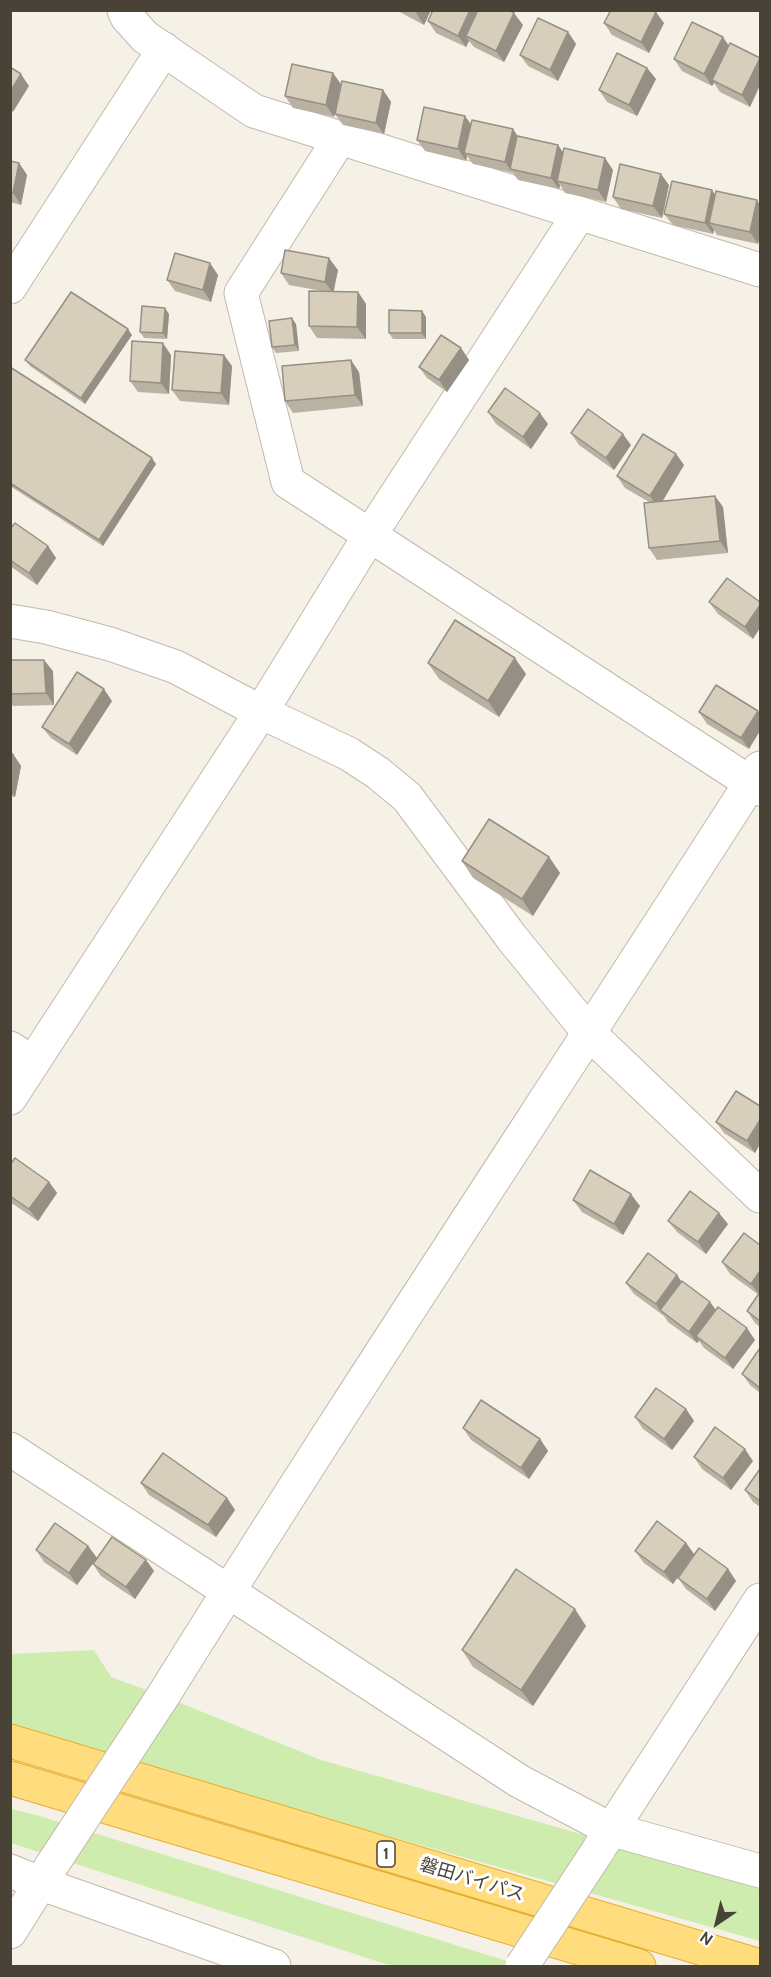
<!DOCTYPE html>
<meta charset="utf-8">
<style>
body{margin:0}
#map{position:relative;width:771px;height:1977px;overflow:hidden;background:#f5f1e7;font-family:Cabin,sans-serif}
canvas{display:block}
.frame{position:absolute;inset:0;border:12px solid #494236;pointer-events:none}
.north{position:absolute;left:687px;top:1893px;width:60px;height:60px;-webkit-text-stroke:4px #fff;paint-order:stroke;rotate:215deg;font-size:16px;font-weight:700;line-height:24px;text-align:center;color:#494236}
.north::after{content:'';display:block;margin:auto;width:21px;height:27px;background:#494236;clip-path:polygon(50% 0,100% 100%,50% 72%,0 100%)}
</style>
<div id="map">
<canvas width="771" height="1977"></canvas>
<div class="frame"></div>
<div class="north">N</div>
</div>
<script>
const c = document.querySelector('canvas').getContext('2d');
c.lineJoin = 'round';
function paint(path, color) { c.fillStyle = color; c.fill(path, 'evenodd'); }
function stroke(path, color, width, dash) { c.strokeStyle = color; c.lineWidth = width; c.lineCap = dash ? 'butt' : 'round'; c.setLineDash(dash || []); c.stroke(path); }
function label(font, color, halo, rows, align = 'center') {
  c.font = font + ' Cabin,"Noto Sans JP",sans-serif'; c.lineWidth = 6; c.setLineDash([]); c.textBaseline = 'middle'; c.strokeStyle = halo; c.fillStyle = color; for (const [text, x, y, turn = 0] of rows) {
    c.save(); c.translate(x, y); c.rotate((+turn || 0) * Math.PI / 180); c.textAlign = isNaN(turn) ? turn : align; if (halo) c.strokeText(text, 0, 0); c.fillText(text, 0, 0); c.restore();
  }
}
paint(new Path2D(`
 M94,1650L111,1677L163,1696L321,1760L760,1885V1941L183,1778L11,1726L10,1654Z
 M11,1809L36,1815L523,1966H392L11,1843Z`), '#cdecad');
const minor = new Path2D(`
 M340,138L241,293L288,482L760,789
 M10,287L164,49
 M10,621L46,627L110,644L176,667L261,712L349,754L378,773L407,797L512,938L590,1034L760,1196
 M10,1048L33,1063
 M10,1098L261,712L370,535L579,214
 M10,1449L519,1781L610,1829L760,1871
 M600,1847L760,1600
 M42,1884L274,1966`);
const tertiary = new Path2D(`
 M124,10L127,17L145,37L254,111L760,270
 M163,1696C357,1384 562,1078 760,768
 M10,1871L42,1884
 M10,1932L52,1865`);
const trunk = new Path2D(`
 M10,1741L760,1966
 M10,1778L639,1966`);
stroke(minor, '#c1baa9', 35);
stroke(tertiary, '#c1baa9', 35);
stroke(trunk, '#e8ad2e', 35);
stroke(minor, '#fff', 33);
stroke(tertiary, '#fff', 33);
stroke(trunk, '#ffdd7f', 33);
const minorBridge = new Path2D(`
 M522,1966L599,1849`);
const tertiaryBridge = new Path2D(`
 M52,1865L163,1696`);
stroke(minorBridge, '#c1baa9', 35, []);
stroke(tertiaryBridge, '#c1baa9', 35, []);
stroke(minorBridge, '#fff', 33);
stroke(tertiaryBridge, '#fff', 33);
paint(new Path2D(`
 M396,10H431L424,25Z
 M428,21L523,25L504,62L474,47L469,41L466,47L436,33Z
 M604,23H664L649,53L612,35Z
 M568,32L576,44L558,81L528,66L520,55Z
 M729,46L760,58V85L750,107L720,92L714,83L712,86L682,71L674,59Z
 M647,68L656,79L637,116L607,102L599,90Z
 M341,84L334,117L293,108L285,96Z
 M383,90L391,102L384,134L343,125L335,114Z
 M465,116L471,124L558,145L563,153L613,170L606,202L565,193L560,185L559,189L518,180L513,173L473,164L467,156L466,161L425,151L417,140Z
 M10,161L19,163L27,175L21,205L10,202Z
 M669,185L662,218L621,209L613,197Z
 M716,195L760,205V234L758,244L717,235L714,230L713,234L673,225L664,214Z
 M338,270L334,291L358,292L366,304V339L317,338L309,326L322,291L289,285L281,273Z
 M218,275L211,302L175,291L167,280Z
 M422,311L426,317V339H393L389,333Z
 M169,314L167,339L144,338L140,332Z
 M296,324L299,351L276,353L272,347Z
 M132,335L85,404L30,366L25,360Z
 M461,348L469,360L447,392L427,378L419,367Z
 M171,355L169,394L138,392L130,381Z
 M232,366L229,405L180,401L172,390Z
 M10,367L156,464L103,546L10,486Z
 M359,372L363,406L293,413L285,401Z
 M488,412L548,424L531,449L496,424Z
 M571,433L631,445L614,470L579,445Z
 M676,454L684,465L663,501L715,496L723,507L728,553L657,560L649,548V502L625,488L617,476Z
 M10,529L48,546L56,558L37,585L10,566Z
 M727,578L753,639L718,614L709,602Z
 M10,660L53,671L54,705L13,706L10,702Z
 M428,663L526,674L499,717L439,679Z
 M716,685L749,749L707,724L699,712Z
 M112,701L77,755L51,738L42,727Z
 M10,754H13L21,766L15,797L10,796Z
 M549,857L560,873L533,916L473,878L462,861Z
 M760,1106V1144L755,1153L724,1133L716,1122Z
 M10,1165L49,1182L57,1193L38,1221L10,1202Z
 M573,1200L640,1206L623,1235L582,1212Z
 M668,1221L728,1224L706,1254L677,1232Z
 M760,1245V1327L755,1323L747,1311L759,1295L730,1274L722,1262Z
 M677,1275L681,1281L716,1310L755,1340L733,1369L704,1348L699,1341L697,1343L668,1322L664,1316L634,1294L626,1283Z
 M760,1348V1393L750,1385L742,1374Z
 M686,1409L694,1421L672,1450L643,1429L635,1417Z
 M463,1428L540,1439L548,1451L529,1479L471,1440Z
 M694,1457L753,1461L731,1490L702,1469Z
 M760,1469V1507L753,1502L745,1490Z
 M141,1483L227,1498L235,1510L216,1537L149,1495Z
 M686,1543L694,1554L673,1584L644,1563L635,1551Z
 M88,1546L97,1558L77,1585L44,1562L36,1550Z
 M146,1560L154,1571L135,1599L101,1576L93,1564Z
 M728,1569L736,1581L715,1611L686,1589L678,1578Z
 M586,1626L533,1706L473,1667L462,1650Z`), '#b9b1a2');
paint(new Path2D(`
 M418,10H431L424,25L416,13Z
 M470,10H484L466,36L469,41L466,47L458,36Z
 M656,12L664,23L649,53L641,42Z
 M514,13L523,25L504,62L496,51Z
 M568,32L576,44L558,81L550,70Z
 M723,37L731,49L712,80L714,83L712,86L704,74Z
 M760,58V85L750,107L742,95Z
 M647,68L656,79L637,116L629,105Z
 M333,73L341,84L334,117L326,105Z
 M21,74L29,86L13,112L10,108V92Z
 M383,90L391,102L384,134L376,123Z
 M465,116L473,128L464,153L467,156L466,161L458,149Z
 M513,129L521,141L510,169L505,162Z
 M558,145L566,157L557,181L560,185L559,189L551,178Z
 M605,158L613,170L606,202L598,190Z
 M19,163L27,175L21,205L13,193Z
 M661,174L669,185L662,218L653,206Z
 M712,190L720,202L709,223L714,230L713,234L705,223Z
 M757,200L760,205V234L758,244L750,232Z
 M329,258L338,270L333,293L325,282Z
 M210,263L218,275L211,302L203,290Z
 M358,292L366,304V339L357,327Z
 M165,308L169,314L167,339L163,333Z
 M422,311L426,317V339L422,333Z
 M292,318L296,324L299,351L295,345Z
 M128,329L132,335L85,404L81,398Z
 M163,343L171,355L169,394L161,383Z
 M461,348L469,360L447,392L439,380Z
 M224,355L232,366L229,405L221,393Z
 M351,360L359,372L363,406L355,395Z
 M540,413L548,424L531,449L523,437Z
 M623,434L631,445L614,470L606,458Z
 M676,454L684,465L658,508L650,496Z
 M152,458L156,464L103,546L99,540Z
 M715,496L723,507L728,553L720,541Z
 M48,546L56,558L37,585L29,573Z
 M760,605V628L753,639L745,627Z
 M515,658L526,674L499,717L488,701Z
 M44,660L53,671L54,705L46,693Z
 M104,689L112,701L77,755L69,744Z
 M758,711L760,714V731L749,749L741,738Z
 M13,754L21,766L15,797L10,791V766Z
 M549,857L560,873L533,916L522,899Z
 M760,1120V1144L755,1153L747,1141Z
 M49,1182L57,1193L38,1221L29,1209Z
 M631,1194L640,1206L623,1235L614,1224Z
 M719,1213L728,1224L706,1254L698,1242Z
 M760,1271V1295L751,1284Z
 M677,1275L685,1287L660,1310L664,1316L656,1304Z
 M710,1302L719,1314L696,1336L699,1341L697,1343L689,1332Z
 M747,1328L755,1340L733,1369L725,1358Z
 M686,1409L694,1421L672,1450L664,1439Z
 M540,1439L548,1451L529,1479L521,1468Z
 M745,1449L753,1461L731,1490L723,1478Z
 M227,1498L235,1510L216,1537L208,1525Z
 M686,1543L694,1554L673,1584L664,1572Z
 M88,1546L97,1558L77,1585L69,1573Z
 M146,1560L154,1571L135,1599L126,1587Z
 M728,1569L736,1581L715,1611L707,1599Z
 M575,1609L586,1626L533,1706L521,1690Z`), '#969084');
const building = new Path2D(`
 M433,10H470L458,36L428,21Z
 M478,10H509L514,13L496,51L466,36Z
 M611,10H653L656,12L641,42L604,23Z
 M538,18L568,32L550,70L520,55Z
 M692,22L723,37L704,74L674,59Z
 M730,43L760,58L742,95L712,80Z
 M617,53L647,68L629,105L599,90Z
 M292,64L333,73L326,105L285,96Z
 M10,67L21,74L10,92Z
 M342,81L383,90L376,123L335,114Z
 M424,107L465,116L458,149L417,140Z
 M472,120L513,129L505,162L464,153Z
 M517,136L558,145L551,178L510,169Z
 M564,148L605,158L598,190L557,181Z
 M10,161L19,163L13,193H10Z
 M620,164L661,174L653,206L613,197Z
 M672,181L712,190L705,223L664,214Z
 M716,191L757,200L750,232L709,223Z
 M285,250L329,258L325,282L281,273Z
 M175,253L210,263L203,290L167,280Z
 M309,291L358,292L357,327L309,326Z
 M71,292L128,329L81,398L25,360Z
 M142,306L165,308L163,333L140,332Z
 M389,310L422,311V333H389Z
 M292,318L295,345L272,347L269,321Z
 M441,335L461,348L439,380L419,367Z
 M132,341L163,343L161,383L130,381Z
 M175,351L224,355L221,393L172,390Z
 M351,360L355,395L285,401L282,366Z
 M10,367L152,458L99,540L10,483Z
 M505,388L540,413L523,437L488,412Z
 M588,409L623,434L606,458L571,433Z
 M643,434L676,454L650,496L617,476Z
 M715,496L720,541L649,548L644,503Z
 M15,523L48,546L29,573L10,560V529Z
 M727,578L760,602V605L745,627L709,602Z
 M455,620L515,658L488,701L428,663Z
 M10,660H44L46,693L10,694Z
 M77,672L104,689L69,744L42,727Z
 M716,685L758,711L741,738L699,712Z
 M10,754H13L10,766Z
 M489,819L549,857L522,899L462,861Z
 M736,1091L760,1106V1120L747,1141L716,1122Z
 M15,1158L49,1182L29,1209L10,1196V1165Z
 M590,1170L631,1194L614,1224L573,1200Z
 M690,1191L719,1213L698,1242L668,1221Z
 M744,1233L760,1245V1271L751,1284L722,1262Z
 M648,1253L677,1275L656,1304L626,1283Z
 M682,1281L710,1302L689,1332L660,1310Z
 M760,1292V1321L747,1311Z
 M718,1307L747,1328L725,1358L696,1336Z
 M760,1348V1388L742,1374Z
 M656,1388L686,1409L664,1439L635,1417Z
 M481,1400L540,1439L521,1468L463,1428Z
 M715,1427L745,1449L723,1478L694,1457Z
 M163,1453L227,1498L208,1525L141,1483Z
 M760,1469V1501L745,1490Z
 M657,1521L686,1543L664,1572L635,1551Z
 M55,1523L88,1546L69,1573L36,1550Z
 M112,1537L146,1560L126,1587L93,1564Z
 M699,1548L728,1569L707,1599L678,1578Z
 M516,1569L575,1609L521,1690L462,1650Z`);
paint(building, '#d7cebc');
stroke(building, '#969084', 1.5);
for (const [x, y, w] of [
 [386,1854,18]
]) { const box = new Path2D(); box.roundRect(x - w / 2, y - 13, w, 26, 4.5); c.fillStyle = '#fff'; c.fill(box); stroke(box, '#494236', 1.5); }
label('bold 16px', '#494236', null, [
 ["1",386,1854]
]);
label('18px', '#494236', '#fff', [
 ["磐田バイパス",472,1880,17]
]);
</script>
